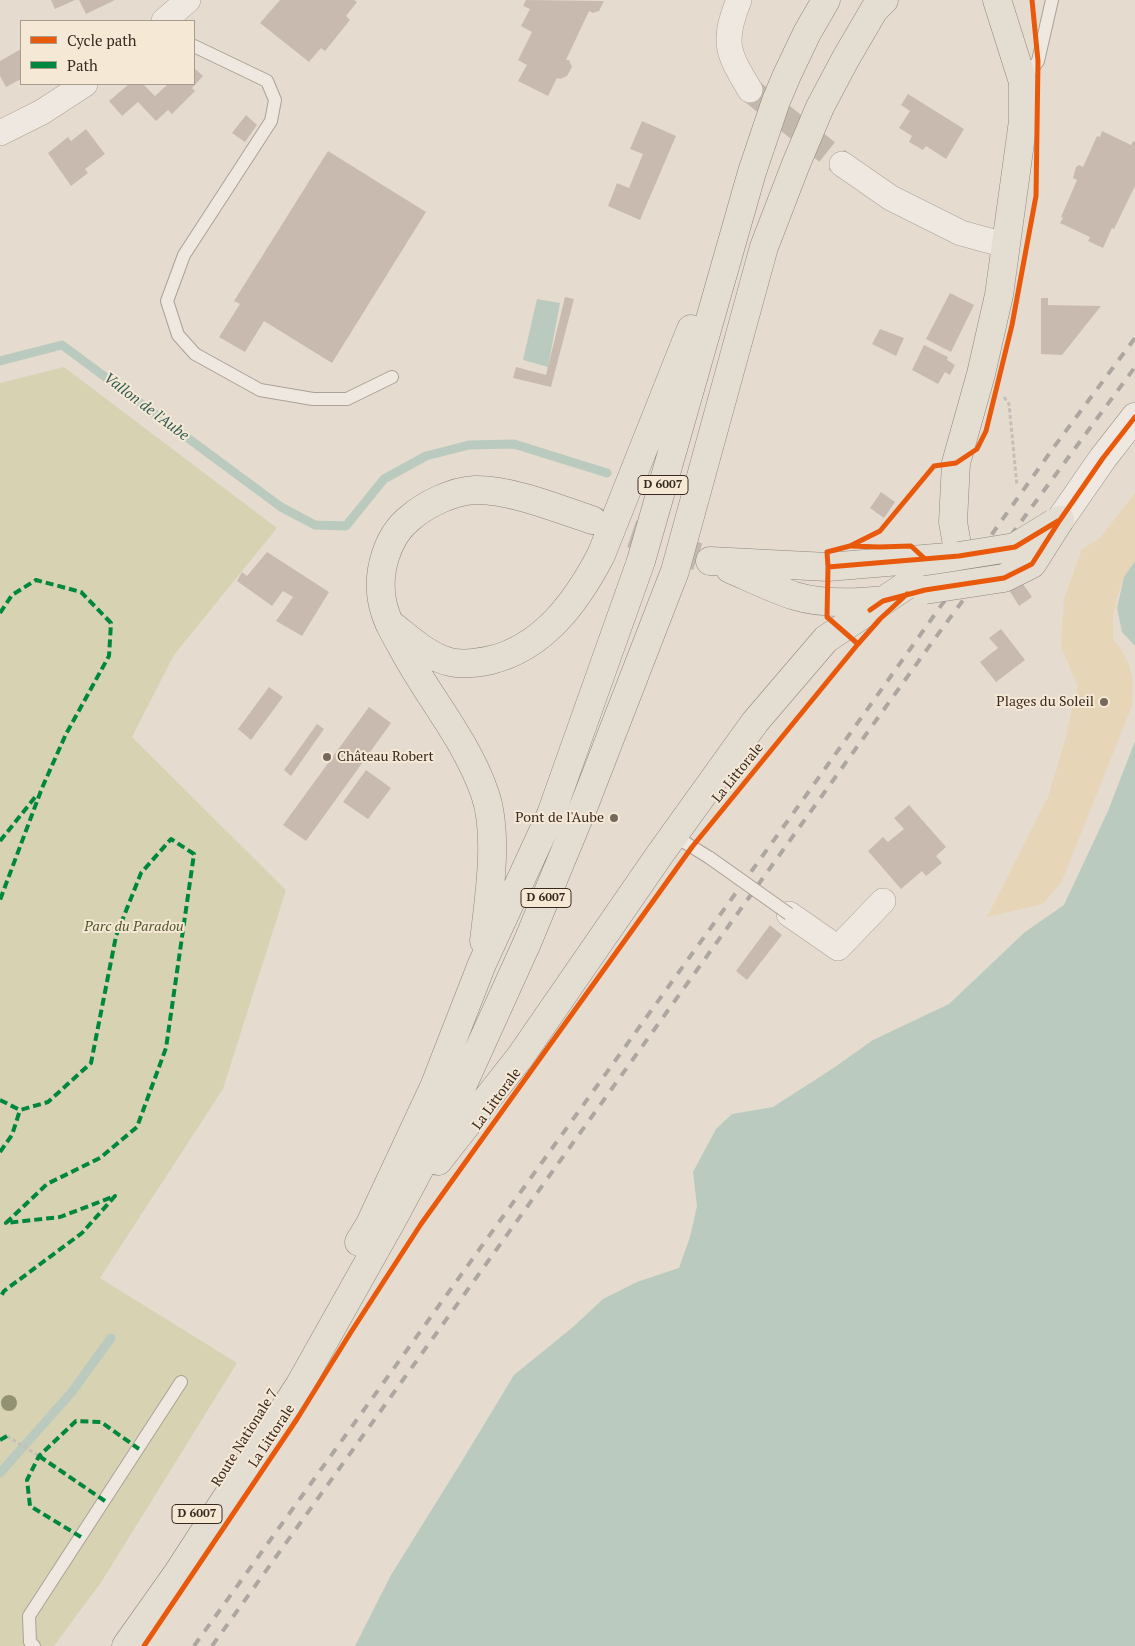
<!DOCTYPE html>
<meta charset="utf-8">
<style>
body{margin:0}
#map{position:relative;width:1135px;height:1646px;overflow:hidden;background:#e5dccf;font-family:"PT Serif",serif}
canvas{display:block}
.legend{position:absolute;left:20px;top:20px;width:175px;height:65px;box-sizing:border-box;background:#f5e9d6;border:1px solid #aa9c8d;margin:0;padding:6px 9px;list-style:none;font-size:15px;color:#3a2920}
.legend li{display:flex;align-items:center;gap:10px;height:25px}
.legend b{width:25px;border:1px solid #aa9c8d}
</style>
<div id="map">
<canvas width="1135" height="1646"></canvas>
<ul class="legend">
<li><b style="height:6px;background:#e8590c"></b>Cycle path</li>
<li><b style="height:6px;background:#00873e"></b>Path</li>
</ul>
</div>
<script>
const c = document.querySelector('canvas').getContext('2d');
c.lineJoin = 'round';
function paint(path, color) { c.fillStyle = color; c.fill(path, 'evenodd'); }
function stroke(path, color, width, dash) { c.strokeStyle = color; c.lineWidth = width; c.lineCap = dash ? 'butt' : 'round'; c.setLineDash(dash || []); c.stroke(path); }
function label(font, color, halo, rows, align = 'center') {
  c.font = font + ' "PT Serif",serif'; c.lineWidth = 4; c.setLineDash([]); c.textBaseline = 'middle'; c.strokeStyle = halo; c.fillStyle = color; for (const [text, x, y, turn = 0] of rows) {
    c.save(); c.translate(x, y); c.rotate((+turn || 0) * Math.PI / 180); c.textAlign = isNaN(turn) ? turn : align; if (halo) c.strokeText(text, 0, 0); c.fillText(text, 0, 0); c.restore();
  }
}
paint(new Path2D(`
 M64,367L277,528L174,655L132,737L286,890L223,1089L100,1278L237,1363L102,1581L54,1646H0V383Z`), '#d7d3b2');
paint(new Path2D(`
 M1135,493V561L1124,577L1117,598L1113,617V639C1131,661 1135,676 1132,706L1062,881L1043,904L987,917L1048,797L1064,744L1078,686L1061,647L1064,599L1082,549L1100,538Z`), '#e7d5b7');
paint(new Path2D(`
 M537,299L560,303L548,367L523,360Z
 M1135,561V646L1122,632L1117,608L1124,577Z
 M1135,741V1646H355L391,1575L462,1461L514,1375L573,1327L603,1299L637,1282L679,1268L690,1237L697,1206L693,1172L716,1129L732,1114L773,1107L832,1069L873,1040L949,1004L1025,932L1064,905L1108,811Z`), '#bacabe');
stroke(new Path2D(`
 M0,361L62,345L281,507L315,525L346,526L384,479L426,456L469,445L514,444L607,473
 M0,1473L71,1393L111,1338`), '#bacabe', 9);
paint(new Path2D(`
 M51,0H75L55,9Z
 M79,0H115L86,14Z
 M280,0H354L357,2L346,16L350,20L325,51L321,48L309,62L260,23Z
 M526,0L604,1L599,11L593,13L589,11L566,60H569L572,67L567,76L560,79L557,78L548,96L518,81L527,65L518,60L532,32L521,26L530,9L523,6Z
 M21,49V79L6,87L0,76V61Z
 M194,68L203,76L192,88L195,91L172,114L168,110L156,121L138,102L122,116L109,101L129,84H143L155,96L168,84H194Z
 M908,94L964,129L946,159L926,146L923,150L909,142L912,136L899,128L910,111L901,105Z
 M246,115L257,125L245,142L232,133Z
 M642,121L676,136L640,220L608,206L617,183L629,188L643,154L630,149Z
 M86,129L105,154L85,169L88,173L71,186L48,153L68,137L71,141Z
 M1102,131L1131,145L1133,141L1135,142V186L1114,229L1112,228L1103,248L1088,241L1090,237L1060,223L1063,218L1061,217L1077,180L1073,178L1076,167L1079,165L1083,167L1097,136L1100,137Z
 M328,151L426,212L332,363L264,321L245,352L219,337L240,304L234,301Z
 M950,293L974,305L951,352L926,339Z
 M565,297L574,299L551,387L513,378L516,367L546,375Z
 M1041,298H1048V305L1101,306L1062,355L1041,354Z
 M880,329L904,338L896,356L872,344Z
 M924,345L948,357L947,360L955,365L950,375L945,372L938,384L912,370Z
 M881,492L895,502L884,518L870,508Z
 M267,552L329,592L302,636L276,621L293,597L283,591L272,606L237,581L242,572L247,576Z
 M1021,581L1032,597L1019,606L1009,590Z
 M1001,629L1025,660L996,682L980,662L998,648L989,638Z
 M269,687L283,697L251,740L238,729Z
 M369,707L391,723L306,841L283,825Z
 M317,724L324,729L291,776L284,770Z
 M366,770L391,788L368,819L343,802Z
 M909,805L946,847L936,856L942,863L926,876L922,871L901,889L868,851L883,837L888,842L904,829L894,818Z
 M770,925L782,935L747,980L736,971Z`), '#c9bab0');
stroke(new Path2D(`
 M750,90L842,164`), '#c3b8ac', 25, [25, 12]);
stroke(new Path2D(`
 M592,520L710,561`), '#c3b8ac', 28, [28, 14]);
const service = new Path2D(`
 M194,46L267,81L275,100L271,121L184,255L167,301L178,335L195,354L260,390L313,399H347L392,377
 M1023,82L1038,61L1052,0
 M673,835L710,858
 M34,1646L30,1642L29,1616L181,1382`);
const minor = new Path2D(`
 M739,0C722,42 727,52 750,90
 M164,21L188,0
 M0,133L42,112L85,84
 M842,164L891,198L961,233L1005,245
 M789,914L838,948L883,901`);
const secondary = new Path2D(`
 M1060,520L1103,458L1135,417`);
const primary = new Path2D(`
 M710,561L828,567L959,556
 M730,569C751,578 773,589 795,596C821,604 857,603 884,600
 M389,623C408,637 426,656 450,662C463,665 478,663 491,660C544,647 577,601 601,555L691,329
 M484,941C489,898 499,834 485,794C467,741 429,698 403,649C394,633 385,618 382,600C377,572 387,536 410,518C426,504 453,491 475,490C510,489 559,509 592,520
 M438,1161L520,1057L658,857L755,722L826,639L913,581L948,570L959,556L953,522L956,463L981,374L999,295L1023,121V82L997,0
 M359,1242L370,1224L434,1087L482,964L551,814L641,561L752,172L776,101L787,75L807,33L826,0
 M126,1646L177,1574L299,1386L395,1215L454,1104L527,943L585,803L675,571L764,247L796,164L820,107L846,58L874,10L884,0`);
stroke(service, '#aaa198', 14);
stroke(minor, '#aaa198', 26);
stroke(secondary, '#9a9188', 29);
stroke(primary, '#90877f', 29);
stroke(new Path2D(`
 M1004,397L1009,404L1017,486
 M7,1436L39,1456`), '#c6bfb8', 3, [4, 2.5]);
stroke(service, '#eee8e1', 12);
stroke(minor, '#eee8e1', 25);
stroke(secondary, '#eee8e1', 28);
stroke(primary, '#e4ddd2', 28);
stroke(new Path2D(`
 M194,1646L802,801L1054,447L1135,338
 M212,1646L933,641L1135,367`), '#aea7a1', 4, [9, 9]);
const serviceBridge = new Path2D(`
 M710,858L789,914`);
const primaryBridge = new Path2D(`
 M959,556L1015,547L1054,523
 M925,590L1004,578L1032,564L1060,520`);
stroke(serviceBridge, '#aaa198', 14, []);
stroke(primaryBridge, '#90877f', 29, []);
stroke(serviceBridge, '#eee8e1', 12);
stroke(primaryBridge, '#e4ddd2', 28);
stroke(new Path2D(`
 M0,613L12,595L36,580L81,592L111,623L109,656L66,734L42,788L0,900
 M0,841L36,796
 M0,1100L20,1110L48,1102L91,1063L116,936L141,873L171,839L194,854L166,1048L137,1127L100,1158L47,1184L6,1223L60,1217L115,1196L82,1233L4,1291L0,1298
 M0,1152L12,1135L20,1110
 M0,1440L7,1436
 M39,1456L105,1501
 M81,1537L30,1506L27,1480L39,1456L76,1421L101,1422L139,1449`), '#00873e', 4, [8, 4]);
stroke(new Path2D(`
 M851,546L879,547L911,546L924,558
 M828,567L959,556L1015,547L1058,521
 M870,610L883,601L925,590L1004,578L1032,564L1060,520L1103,458L1135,417
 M858,644L827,617L828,567L827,552L850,546L880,531L934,466L956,463L977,449L986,431L1012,325L1036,196L1038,61L1032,0
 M144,1646L297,1419L351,1332L421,1224L692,847L858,644L880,619L907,594`), '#e8590c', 5);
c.fillStyle = '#929272';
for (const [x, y] of [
 [9,1403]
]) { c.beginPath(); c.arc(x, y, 8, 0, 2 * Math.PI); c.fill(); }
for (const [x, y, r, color] of [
 [1104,702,5,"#76685d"],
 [327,757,5,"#76685d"],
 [614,818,5,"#76685d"]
]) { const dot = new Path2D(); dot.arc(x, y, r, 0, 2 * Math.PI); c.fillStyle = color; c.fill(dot); stroke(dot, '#f5e9d6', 2); }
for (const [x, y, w] of [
 [663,485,50],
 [546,898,50],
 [197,1514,50]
]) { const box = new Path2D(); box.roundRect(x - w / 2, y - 9.5, w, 19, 4); c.fillStyle = '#f5e9d6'; c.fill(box); stroke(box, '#3a2920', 1); }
label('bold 12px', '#3a2920', null, [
 ["D 6007",663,485],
 ["D 6007",546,898],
 ["D 6007",197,1514]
]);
label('14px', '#3a2920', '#f5e9d6', [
 ["Plages du Soleil",1094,702],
 ["Château Robert",337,757,"left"],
 ["Pont de l'Aube",604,818]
], 'right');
label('14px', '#3a2920', '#f5e9d6', [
 ["La Littorale",738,773,-51],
 ["La Littorale",497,1099,-54],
 ["La Littorale",272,1436,-57],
 ["Route Nationale 7",245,1438,-58]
]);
label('italic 14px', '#4f5626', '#f5e9d6', [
 ["Parc du Paradou",134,927]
]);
label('italic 15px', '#2f5952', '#f5e9d6', [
 ["Vallon de l'Aube",146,407,37]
]);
</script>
